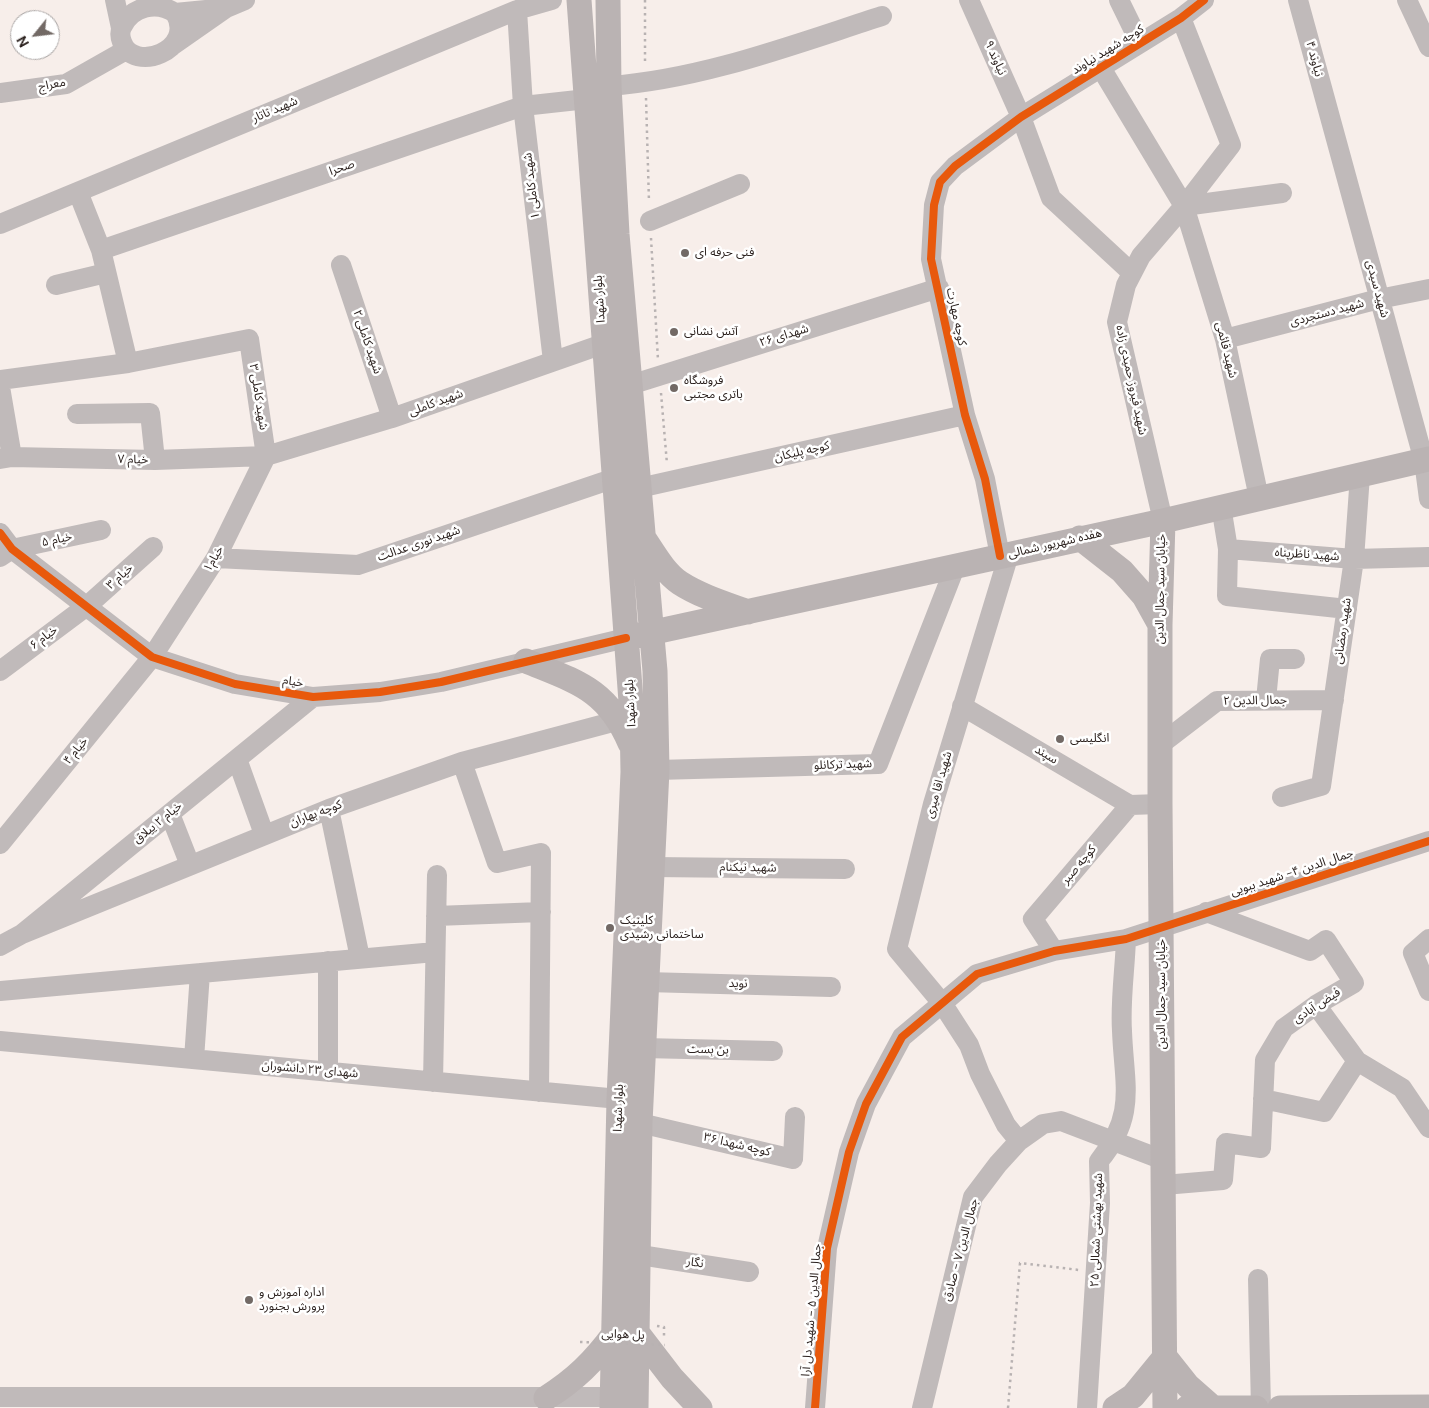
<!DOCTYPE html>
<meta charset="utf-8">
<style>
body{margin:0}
#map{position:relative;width:1429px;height:1408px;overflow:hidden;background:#f7eeea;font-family:"DM Sans",sans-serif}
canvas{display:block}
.north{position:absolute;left:10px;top:10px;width:50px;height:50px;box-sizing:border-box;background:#fff;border:1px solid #aaa6a5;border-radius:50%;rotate:241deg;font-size:14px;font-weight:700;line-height:20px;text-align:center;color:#2b211e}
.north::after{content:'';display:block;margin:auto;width:18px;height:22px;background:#726965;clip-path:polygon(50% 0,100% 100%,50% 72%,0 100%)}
</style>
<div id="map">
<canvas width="1429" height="1408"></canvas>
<div class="north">N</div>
</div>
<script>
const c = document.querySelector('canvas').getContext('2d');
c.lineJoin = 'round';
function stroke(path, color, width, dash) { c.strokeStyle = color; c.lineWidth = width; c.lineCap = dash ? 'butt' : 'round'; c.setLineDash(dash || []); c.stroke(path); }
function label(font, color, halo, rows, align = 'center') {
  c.font = font + ' "DM Sans","Noto Sans Arabic",sans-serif'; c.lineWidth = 5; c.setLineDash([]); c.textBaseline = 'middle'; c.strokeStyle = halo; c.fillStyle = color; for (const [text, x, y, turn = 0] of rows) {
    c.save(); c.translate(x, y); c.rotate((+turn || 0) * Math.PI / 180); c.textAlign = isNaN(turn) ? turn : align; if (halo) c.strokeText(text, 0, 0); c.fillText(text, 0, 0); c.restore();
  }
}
stroke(new Path2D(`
 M645,0V65
 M646,98L649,202
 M651,238L658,360
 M661,393L667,464
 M657,1326L664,1327V1336
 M1008,1408L1020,1263L1079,1270`), '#b8b2b2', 2.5, [2.5, 4]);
stroke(new Path2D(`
 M115,0L121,28
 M969,0L1021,117L1051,198L1132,273
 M1119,0L1140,43
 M1298,0L1424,461L1429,499
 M1407,0L1429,47
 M517,10L523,106L553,361
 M175,13C197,50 133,74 122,42C120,37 120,31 122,27C132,6 157,1 175,13L226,8
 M1181,18L1231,145L1184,206
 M173,45L226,8L245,0
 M1101,68L1184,206L1225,339L1259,498
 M609,86C703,79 792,45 882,16
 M0,93L66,84L126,50
 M78,192L101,250L128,363
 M650,221L740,184
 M0,224L517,10L552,0
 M101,250L523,106L587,99
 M341,265L392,418
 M56,285L106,273
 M1225,339L1379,299L1429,289
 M0,380L128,363L249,339L266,456
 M630,385L939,288
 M0,387L12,457
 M77,414L150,413L155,460
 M0,459L12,457L155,460L266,456L392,418L603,344
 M639,488L965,415
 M1221,506L1228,549L1354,559L1429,557
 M1163,521L1117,322L1126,285L1141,256L1184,206L1282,193
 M0,533L12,549L152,657L235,684L313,697L380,692L441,682L626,638
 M1228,549L1227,596L1347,609
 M1009,554L933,804L897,949L942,1003L969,1045L980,1074L1006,1125L1019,1141
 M1000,556L985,479L965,415L931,259L934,205L940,182L955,166L1021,117L1181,18L1204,0
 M0,557L12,549L101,530
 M216,558L358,565L615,478
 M0,671L87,606L153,547
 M1266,700L1270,659H1295
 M962,706L1130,805
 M1161,744L1217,701L1334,700
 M237,759L264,834
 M462,762L497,863L541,853L539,1092
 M657,770L878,764L955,567
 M1282,797L1321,786L1354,559L1360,475
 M329,809L360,958
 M170,814L190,865
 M0,844L152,657L216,558L266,456
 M652,867L845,869
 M436,916L541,912
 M22,934L329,809L462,762L620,720
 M1429,939L1413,953L1429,991
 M0,946L22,934L313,697
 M1054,951L1033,919L1130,805L1160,804
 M646,982L831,987
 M0,991L435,952
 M1316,1005L1357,1061L1402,1088L1429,1128
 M0,1041L619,1099
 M643,1048L773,1051
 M194,1059L200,973
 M328,1072V961
 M433,1082L437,875
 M1263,1099L1324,1112L1357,1061
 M640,1123L793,1159L795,1117
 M1164,1185L1223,1180L1226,1143L1261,1148L1265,1060L1284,1028L1316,1005L1354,983L1326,940L1310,951L1206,912
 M640,1255L749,1272
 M1258,1279L1261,1408
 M0,1397H613
 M815,1408L827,1248L849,1152L866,1104L902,1037L977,974L1054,951L1126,939L1429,841
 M922,1408L973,1197L998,1164L1019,1141L1043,1124L1061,1121L1163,1160
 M1087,1408L1100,1203L1099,1161C1137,1115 1124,1085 1122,1031C1120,1001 1125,969 1126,939`), '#c0baba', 20);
stroke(new Path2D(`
 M579,0L632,715L633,772L619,1099L612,1408
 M608,0L609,86L617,234L655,671L657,770L640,1123L636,1408
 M1163,521L1160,625V804L1165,1408
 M1080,538L1122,571L1144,596L1159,623
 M645,540C655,555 665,573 680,583C700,596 726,604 748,612
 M636,636L1163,521L1429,459
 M526,661C577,682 607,689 630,743
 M639,1335L672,1378L700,1408
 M546,1398C575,1380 594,1361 614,1334
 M1115,1408L1133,1396L1165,1357L1188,1386L1213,1408
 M1187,1408H1256
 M1280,1408L1429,1407`), '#bab3b3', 25);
stroke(new Path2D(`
 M580,1342L665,1345`), '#b8b2b2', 2.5, [2.5, 4]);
stroke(new Path2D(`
 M0,533L12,549L152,657L235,684L313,697L380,692L441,682L626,638
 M1000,556L985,479L965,415L931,259L934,205L940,182L955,166L1021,117L1181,18L1204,0
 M815,1408L827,1248L849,1152L866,1104L902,1037L977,974L1054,951L1126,939L1429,841`), '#e8590c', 8);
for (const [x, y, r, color] of [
 [685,253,5,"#726965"],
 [674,332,5,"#726965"],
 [674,388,5,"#726965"],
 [1060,739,5,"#726965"],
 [610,928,5,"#726965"],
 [249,1300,5,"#726965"]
]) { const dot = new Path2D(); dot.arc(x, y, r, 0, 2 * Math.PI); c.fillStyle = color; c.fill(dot); stroke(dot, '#fff', 2); }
label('12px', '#2b211e', '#fff', [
 ["کوچه شهید نیاوند",1108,50,-32],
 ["نیاوند ۹",995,58,66],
 ["نیاوند ۴",1314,59,75],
 ["معراج",52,85,-11],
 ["شهید تاتار",275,110,-23],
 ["صحرا",342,168,-19],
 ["شهید کاملی ۱",532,186,-97],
 ["شهید سیدی",1377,289,75],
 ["بلوار شهدا",600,299,-94],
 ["شهید دستجردی",1327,313,-15],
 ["کوچه مهارت",956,317,78],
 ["شهدای ۲۶",784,336,-17],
 ["شهید کاملی ۲",367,342,71],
 ["شهید قائمی",1226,350,76],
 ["شهید فیروز حمیدی زاده",1131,380,78],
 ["شهید کاملی ۳",258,397,81],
 ["شهید کاملی",436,403,-20],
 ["کوچه پلیکان",802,452,-13],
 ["خیام ۷",133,460,1],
 ["خیام ۵",57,540,-12],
 ["شهید نوری عدالت",419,544,-19],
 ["هفده شهریور شمالی",1055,544,-13],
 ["شهید ناظرپناه",1307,555,4],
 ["خیام۱",214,559,-60],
 ["خیام ۳",120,577,-42],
 ["خیابان سید جمال الدین",1161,589,-89],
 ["شهید رمضانی",1343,631,-82],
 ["خیام ۶",44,638,-37],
 ["خیام",293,682,9],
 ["جمال الدین ۲",1255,701,-1],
 ["بلوار شهدا",631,703,-93],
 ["خیام ۴",76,751,-51],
 ["سپند",1046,755,31],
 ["شهید ترکانلو",843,765,-2],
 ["شهید اقا میری",939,785,-74],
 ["کوچه بهاران",316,814,-21],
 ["خیام ۲ ییلاق",158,823,-39],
 ["کوچه صبر",1079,865,-50],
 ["شهید نیکنام",748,868,1],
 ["جمال الدین ۴- شهید ببویی",1292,873,-18],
 ["نوید",738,984,1],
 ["خیابان سید جمال الدین",1162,994,-90],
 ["فیض آبادی",1317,1006,-33],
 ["بن بست",708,1050,1],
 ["شهدای ۲۳ دانشوران",310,1070,5],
 ["بلوار شهدا",619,1108,-88],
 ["کوچه شهدا ۳۶",737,1145,13],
 ["۲۵ شهید بهشتی شمالی",1097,1230,-88],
 ["جمال الدین ۷ - صادق",961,1250,-75],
 ["نگار",695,1263,9],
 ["جمال الدین ۵ - شهید دل آرا",812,1310,-85],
 ["پل هوایی",623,1335,2]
]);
label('12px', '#2b211e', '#fff', [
 ["فنی حرفه ای",695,253],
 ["آتش نشانی",684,332],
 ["فروشگاه",684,381],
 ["باتری مجتبی",684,395],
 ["انگلیسی",1070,739],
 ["کلینیک",620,921],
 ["ساختمانی رشیدی",620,935],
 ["اداره آموزش و",259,1293],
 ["پرورش بجنورد",259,1307]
], 'left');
</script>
